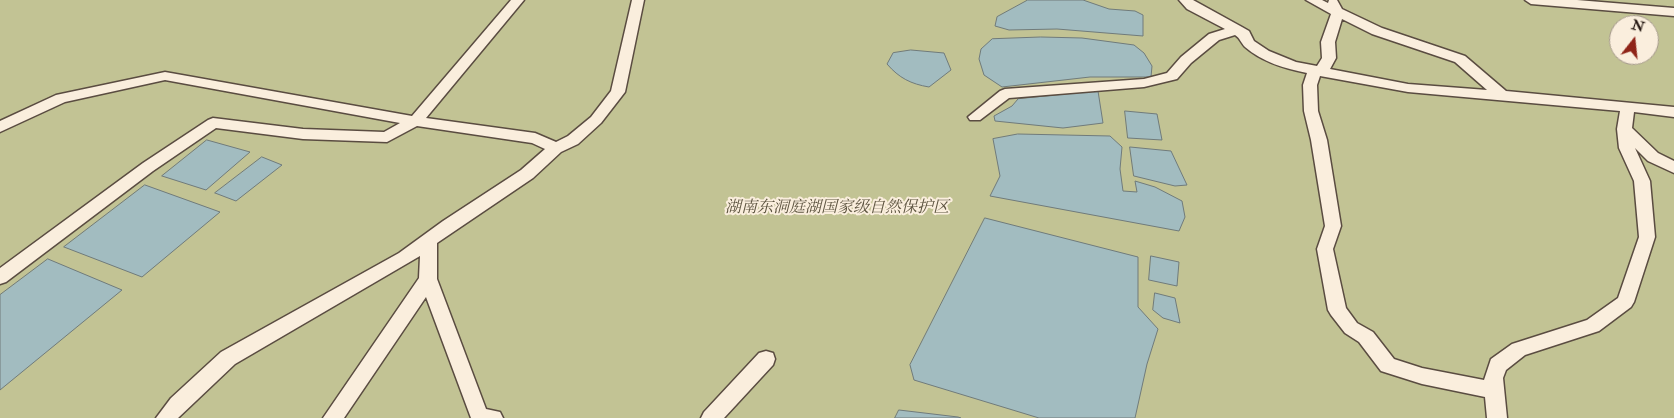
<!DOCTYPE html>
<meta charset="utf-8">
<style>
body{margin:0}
#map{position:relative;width:1674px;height:418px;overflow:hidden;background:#f8e5ca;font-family:"IM FELL Double Pica",serif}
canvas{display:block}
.north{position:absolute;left:1609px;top:15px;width:50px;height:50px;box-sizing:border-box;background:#faeedd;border:1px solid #a5998c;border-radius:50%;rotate:16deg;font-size:14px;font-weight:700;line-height:20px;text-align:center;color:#261913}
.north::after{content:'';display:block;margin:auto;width:18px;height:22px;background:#8f2418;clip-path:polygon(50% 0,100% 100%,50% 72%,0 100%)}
</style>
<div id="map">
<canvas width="1674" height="418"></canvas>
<div class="north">N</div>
</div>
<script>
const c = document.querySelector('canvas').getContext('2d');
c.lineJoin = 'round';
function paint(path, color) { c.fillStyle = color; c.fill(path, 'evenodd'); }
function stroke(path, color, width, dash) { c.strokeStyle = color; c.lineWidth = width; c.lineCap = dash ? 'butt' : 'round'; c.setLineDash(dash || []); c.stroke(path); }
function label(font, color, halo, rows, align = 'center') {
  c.font = font + ' "IM FELL Double Pica","Noto Serif SC",serif'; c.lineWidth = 4; c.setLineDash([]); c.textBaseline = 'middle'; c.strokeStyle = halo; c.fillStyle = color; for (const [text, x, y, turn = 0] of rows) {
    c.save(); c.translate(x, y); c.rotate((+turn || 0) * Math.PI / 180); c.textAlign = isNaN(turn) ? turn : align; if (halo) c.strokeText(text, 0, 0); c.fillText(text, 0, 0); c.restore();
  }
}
paint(new Path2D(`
 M0,0H1674V418H0ZM1619,25H1649V55H1619Z`), '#c2c394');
const water = new Path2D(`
 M1028,0H1083L1109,9L1135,11L1143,15V36L1057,29L1009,30L995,26L997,17Z
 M1041,37L1082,38L1134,45L1144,53L1152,66L1151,77H1090L1002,87L984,75L979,59L981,49L992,39Z
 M911,50L944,53L951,70L929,87C911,84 899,78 887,64L893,53Z
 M1098,91L1103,123L1063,128L995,121L994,116L1012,106L1018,99Z
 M1125,111L1157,114L1162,140L1128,138Z
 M1018,134L1110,136L1122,147L1120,169L1123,191L1137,192L1135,181L1155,187L1182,201L1185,217L1179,231L990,196L1000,176L993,139Z
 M207,140L250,152L206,190L162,176Z
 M1130,147L1171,151L1187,185L1175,186L1134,176Z
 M262,157L282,165L236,201L215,193Z
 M145,185L220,212L142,277L64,247Z
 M985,218L1138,257V307L1158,329L1147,364L1135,418H1039L914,380L910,365Z
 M1151,256L1179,262L1177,286L1149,280Z
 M48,259L122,290L0,390V295Z
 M1155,293L1175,298L1180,323L1163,318L1153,310Z
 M899,410L958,417L961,418H895Z`);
paint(water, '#a2bcc0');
stroke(water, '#707b7b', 1);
const street = new Path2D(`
 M511,0H524L426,118L535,133L556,142L568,136L591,117L611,91L632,0H644L625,92L601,123L578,144L561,152L533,178L437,243V279L486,409L500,412L503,418H471L426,297L344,418H323L419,278L420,256L235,364L178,418H156L171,398L221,352L399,253L443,221L521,170L545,149L532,143L417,126L387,142L303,139L216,128L153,171L6,282L0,284V268L143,163L208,120L213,118L303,129L384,132L400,123L165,80L65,102L0,132V121L56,95L165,72L412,116Z
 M1179,0H1193L1242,27L1249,31L1254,41L1269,51L1296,62L1317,66L1322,58L1321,42L1331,14L1306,0H1322L1328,3L1329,0H1337L1342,9L1382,28L1465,56L1506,91L1674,107V117L1634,112L1632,128L1658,153L1674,161V173L1648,161L1635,148L1650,181L1655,237L1634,302L1631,307L1599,331L1525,355L1506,370L1503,378L1507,418H1487L1485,397L1422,384L1381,371L1359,342L1345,333L1331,315L1328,310L1317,249L1325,226L1311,140L1304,111L1303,85L1307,73C1286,69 1262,62 1245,47C1241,43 1240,38 1235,35L1219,40L1191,63L1177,79L1144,87L1009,98L980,120H970L968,117L1000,91L1005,89L1144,79L1167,73L1181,57L1209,34L1225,29L1187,9ZM1342,19L1372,34L1455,62L1487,90L1408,84L1330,69L1336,58L1335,42ZM1320,76L1408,92L1620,111L1617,129L1619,148L1634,181L1639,237L1618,298L1587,320L1512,344L1491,359L1484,380L1422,368L1394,359L1373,332L1357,323L1346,308L1333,249L1341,226L1327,140L1318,111L1317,85Z
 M1525,0H1577L1674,8V16L1531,4Z
 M766,351L773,353L775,359L773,365L724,418H701L704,412L759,353Z`);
stroke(street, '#5a4c41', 3);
paint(street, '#faeedd');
label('italic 16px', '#5d5440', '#faeedd', [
 ["湖南东洞庭湖国家级自然保护区",837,209]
]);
</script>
